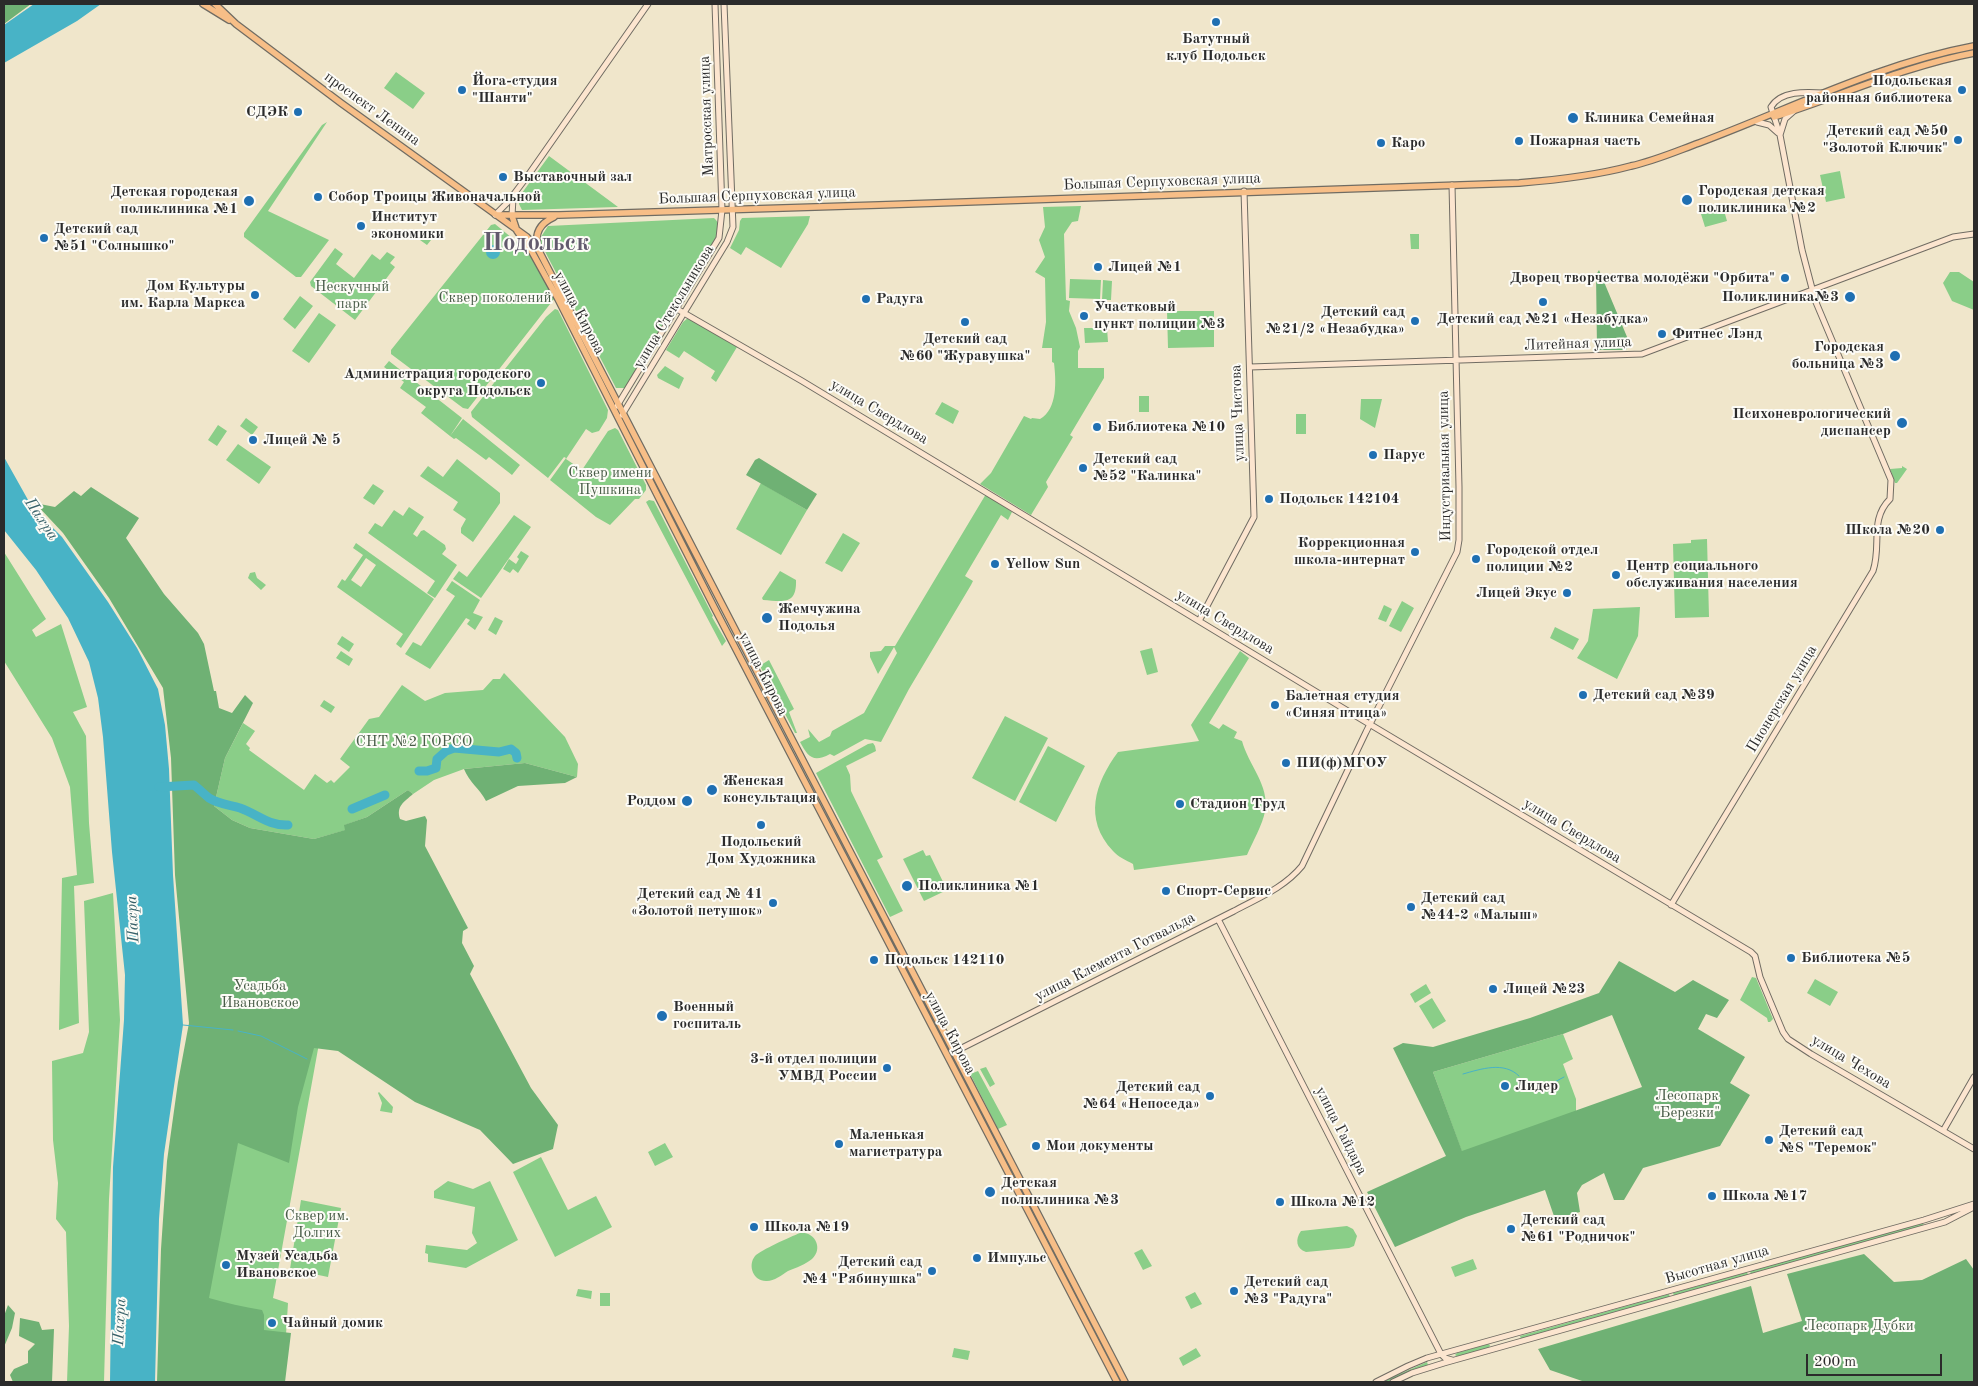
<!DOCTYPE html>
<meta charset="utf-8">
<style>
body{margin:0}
#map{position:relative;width:1978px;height:1386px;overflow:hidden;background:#f0e6cb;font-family:"Old Standard TT",serif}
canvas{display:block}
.frame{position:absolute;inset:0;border:5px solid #2b2b2b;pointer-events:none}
.scale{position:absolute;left:1806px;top:1354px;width:136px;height:22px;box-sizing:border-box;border:2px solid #2b2b2b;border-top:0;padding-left:6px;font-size:15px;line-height:18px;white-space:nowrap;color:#2b2b2b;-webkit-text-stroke:4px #fdfcf7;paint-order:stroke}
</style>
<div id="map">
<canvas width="1978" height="1386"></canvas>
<div class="frame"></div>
<div class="scale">200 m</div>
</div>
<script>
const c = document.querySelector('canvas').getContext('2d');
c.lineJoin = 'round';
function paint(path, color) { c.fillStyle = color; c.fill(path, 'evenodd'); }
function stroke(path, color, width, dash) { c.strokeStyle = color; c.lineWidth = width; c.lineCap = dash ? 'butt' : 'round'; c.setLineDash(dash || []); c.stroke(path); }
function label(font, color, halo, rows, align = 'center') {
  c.font = font + ' "Old Standard TT",serif'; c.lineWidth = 4; c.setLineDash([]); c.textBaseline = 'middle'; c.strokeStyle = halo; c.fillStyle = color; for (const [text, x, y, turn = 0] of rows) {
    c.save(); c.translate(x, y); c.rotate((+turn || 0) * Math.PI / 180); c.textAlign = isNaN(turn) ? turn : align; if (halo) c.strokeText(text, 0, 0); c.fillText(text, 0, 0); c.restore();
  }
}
paint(new Path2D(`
 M396,72L425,93L413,109L384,88Z
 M327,122L268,211L329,240L301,277H296L244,237V233L322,125Z
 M549,156L614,204L618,207L522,210L519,204V197Z
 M1840,171L1845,198L1826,202L1820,175Z
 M1081,206L1078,221L1072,222L1064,234L1066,300L1070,301L1069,311L1076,328L1080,347L1078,351V368H1104V378L1070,435L1073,437L1046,482L1048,487L1031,515L980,484L991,473L1024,416L1031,419L1032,418L1040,419C1058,409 1056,380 1054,363L1052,362V348H1042L1046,322L1045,278L1035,272L1045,257L1039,240L1045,227L1043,207Z
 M1723,207L1727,221L1705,227L1701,214Z
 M810,216L808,224L781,268L746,247L741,255L730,248L739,230L740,221L742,218Z
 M714,218C723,226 717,234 713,244L626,388H616L539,240L548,226Z
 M495,224L529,252L554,299L468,409L463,408L391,354V350L491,225Z
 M428,230L435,235L427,245L420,240Z
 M1410,234H1419V249H1411Z
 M335,248L343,254L336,264L354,278L372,254L380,260L387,252L395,257L390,263L395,267L355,320L311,286L310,282Z
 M1950,272H1959L1974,282V310L1952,301L1943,283Z
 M1070,279L1101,280L1100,299L1069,298Z
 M1103,280L1112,281L1111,300H1102Z
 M300,296L313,306L295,329L283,319Z
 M555,309L558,310L608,410L607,418L599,431L592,433L586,429L566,459L582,470L608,431L615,428L618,430L646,485V490L639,499H635L610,525L596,517L550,480L566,458L564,457L548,478L472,417L471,412L546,317Z
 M1167,311H1214V347L1168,348Z
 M319,313L336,325L309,363L292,351Z
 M688,318L737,347L716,382L711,378L715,371L684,351L679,358L666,350L683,322Z
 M1084,328H1107L1108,342L1085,343Z
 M389,361L462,418L450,436L421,413L426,407L400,388L404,382L384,367Z
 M665,366L684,378L679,389L658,378L657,375Z
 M1139,396H1149V412H1139Z
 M1361,399H1382L1375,428L1360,419Z
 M942,402L959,411L953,424L935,414Z
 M1296,414H1306V434H1296Z
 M246,418L258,427L252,435L240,426Z
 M463,419L520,465L512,475L489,457L486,460L456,438L454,439L450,436Z
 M218,425L227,431L217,446L208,440Z
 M238,444L271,467L259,484L226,460Z
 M457,459L500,493V503L473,542L461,533V528L466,519L453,510L458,502L420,476L428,466L443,477Z
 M1902,466L1907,469L1897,483H1895L1890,469L1902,468Z
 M761,483L807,510L781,555L736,529Z
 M373,484L384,491L374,505L363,498Z
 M986,494L1012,512L1008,520L1001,515L965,576L973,581L971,585L909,689L881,742L865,739L834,756L830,754C813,763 808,757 800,742L810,737L808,729L819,742L830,736L832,731L864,713L897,653L894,647L878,674L870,657V652L881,651L885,646H895Z
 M649,500L654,501L713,616L712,617L726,641L722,646L646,502Z
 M409,507L424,517L413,534L417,537L421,531L424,530L445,545L446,549L442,554L457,565L435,598L427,593L435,581L368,533L375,523L382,527L394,510L403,516Z
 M514,515L531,527L481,598L453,579L459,571L467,577Z
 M843,533L860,543L842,572L825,563Z
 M1707,539L1709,617L1675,618L1673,544L1691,543V540Z
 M356,543L434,599L401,648L396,644L403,634L337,587L342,579L345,581L363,555L353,548ZM366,558L376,565L361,587L351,580Z
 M521,551L529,556L518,573L513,569L510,573L503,569L509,559L516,564L519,559L517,557Z
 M4,552L46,619L32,630L36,637L61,624L87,707L73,712L86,736L89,823L94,883L74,886L79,1023L59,1030L62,878L77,875L70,787L52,738L4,661Z
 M780,571L796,580C797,606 782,601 763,600L762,598Z
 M255,572L257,578L266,585L261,590L248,578L250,573Z
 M452,581L480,600L473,613L483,617L475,630L467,624L470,620L466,618L430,669L405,654L413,642L421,646L455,596L446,590Z
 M1402,601L1414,608L1401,632L1389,626Z
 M1384,605L1392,609L1386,622L1378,619Z
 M1640,607L1638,636L1617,679L1577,658L1588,641L1593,609Z
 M495,617L503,621L496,635L488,630Z
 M1555,627L1579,639L1573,650L1550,638Z
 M342,636L354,644L349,652L337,644Z
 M1152,648L1158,672L1147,675L1140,651Z
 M341,651L353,659L349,666L336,658Z
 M1240,651L1249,658L1209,723L1219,729L1223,724L1237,732L1234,738L1242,741C1248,764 1270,786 1265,811C1263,824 1252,843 1247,855L1134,870L1133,864C1126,860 1118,857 1113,851C1083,819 1095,783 1118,752L1199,741L1191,725Z
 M769,660L794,709L789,712L797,733H795L761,668V665Z
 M504,673L565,737L578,764L577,777L525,763L464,769L434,780L413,794L408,790L367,817L345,825L346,830L314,839L250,828L232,820L214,806L225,758L243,723L255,731L246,744L250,748L249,750L304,790L315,774L327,783L331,780L334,783L350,767L340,759L369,719L379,717L402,685L425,701L445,693L483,690L493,679H500Z
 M324,700L335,707L331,713L320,706Z
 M1005,716L1048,738L1015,801L972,778Z
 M873,743L875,746L876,751L846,766L850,775L851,791L883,857L877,860L903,911L890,917L816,773L868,744Z
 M1048,746L1085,766L1056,822L1019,802Z
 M923,850L926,856L930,855L947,890L924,901L903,859Z
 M113,893L120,1020L109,1199L104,1382H67L69,1326L66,1232L56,1219L58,1183L53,1140L52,1061L83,1053L89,1032L84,901Z
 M335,955L273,1298L288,1303L283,1382H164L168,1272Z
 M1752,977L1756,978L1773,1019L1770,1022H1768L1767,1018L1740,1000Z
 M1815,979L1838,992L1830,1006L1807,993Z
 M1426,984L1431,993L1415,1003L1410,994Z
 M1432,998L1446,1021L1433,1029L1419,1006Z
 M1563,1034L1573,1059L1563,1064L1576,1099V1112L1462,1152L1433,1072Z
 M968,1063L973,1073L978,1071L1007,1125L998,1129L965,1064Z
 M986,1067L995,1084L990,1087L980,1069Z
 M379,1092L393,1107L392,1113L380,1111L382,1103L378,1093Z
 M665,1143L673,1157L655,1166L648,1152Z
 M541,1157L568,1210L596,1196L612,1227L555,1257L513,1172Z
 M448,1181L473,1189L490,1181L518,1240L466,1268L428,1262V1254L425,1253L426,1245L467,1250L477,1243L472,1233L475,1207L434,1198V1191Z
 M301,1200L341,1208L328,1277L290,1269Z
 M1923,1223L1924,1226L1751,1274L1750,1271Z
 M1347,1226L1353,1229L1357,1236L1354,1246L1349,1248L1306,1252C1296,1249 1295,1239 1301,1231Z
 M800,1233C814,1231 824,1248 812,1259C806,1264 796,1268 788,1271C782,1275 774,1281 767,1281C754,1282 747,1266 755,1256C761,1250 790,1237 800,1233Z
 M1142,1249L1152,1266L1143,1270L1134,1253Z
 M1473,1259L1477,1269L1455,1277L1451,1267Z
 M1747,1272L1748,1275L1674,1296L1673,1293Z
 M578,1289L592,1291L591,1299L576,1296Z
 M1195,1292L1202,1304L1191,1309L1185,1297Z
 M600,1293H610V1306H600Z
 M1669,1294L1670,1297L1521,1339L1520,1336Z
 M1488,1344L1490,1345L1489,1348L1458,1357L1455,1355L1457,1353Z
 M954,1348L970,1351L968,1360L952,1357Z
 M1196,1348L1201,1356L1183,1366L1179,1358Z
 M1427,1362L1428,1365L1387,1382H1381Z`), '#8ace88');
paint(new Path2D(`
 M4,4H31L4,24Z
 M1599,270L1630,344L1626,350H1598L1597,348L1596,275Z
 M759,458L817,494L807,510L746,475L755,460Z
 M91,487L139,518L126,538L164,594L198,633L204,644L214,691H216L219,708L232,713L245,695L253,703L225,758L214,806L232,820L250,828L314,839L345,830L344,825L367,817L408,790L413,794C404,802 396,806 400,819L406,821L425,816L427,820L425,846L468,928L463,931L462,943L474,966L470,974L531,1088L558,1125L553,1149L513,1164L480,1130L415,1102L338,1051L314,1048L298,1107L289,1163L238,1143L209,1298C226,1303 243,1307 262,1310L264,1315V1330L291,1333L285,1382H157L161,1249L167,1161L178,1082L189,1023L175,875L171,758L163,688L109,598L63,533L35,503L55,507L74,491L81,496Z
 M525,763L577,777L565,783L518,786L486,801C480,789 469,782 464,769Z
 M1619,961L1675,992L1693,980L1729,1000L1717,1018L1706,1014L1698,1029L1745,1057L1730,1083L1750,1095L1720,1146L1643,1168L1624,1200H1614L1604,1173L1582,1185L1577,1193L1580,1212L1555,1219L1545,1190L1466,1217L1395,1247L1367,1192L1446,1156L1393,1048L1403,1043L1433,1047L1530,1018L1599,993ZM1612,1015L1642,1087L1462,1151L1433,1072L1563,1034Z
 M1864,1254L1894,1282L1922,1280L1966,1259L1974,1270V1382H1585L1550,1370L1538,1349L1751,1286L1763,1333L1802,1321L1787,1274Z
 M8,1305L15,1313L12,1328L4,1347V1316Z
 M20,1318L39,1322L42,1330L54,1329L52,1382H13L10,1375L14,1369L28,1363V1351L35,1344L19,1336Z`), '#6fb174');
paint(new Path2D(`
 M34,4H101L77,21L4,63V25Z
 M486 252a7 7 0 1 1 14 0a7 7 0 1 1-14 0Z
 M4,457L32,507L62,537L108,602L137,648L158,689L165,725L169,769L173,875L183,1025L164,1154L159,1219L155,1382H110L113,1167L124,1020L125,975L112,852L103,737L98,698L89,662L68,618L36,570L4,530Z`), '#48b3c6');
stroke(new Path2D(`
 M183,1025L233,1030
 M238,1031L261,1036L307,1059
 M1463,1074C1481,1069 1504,1061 1519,1076
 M1522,1080L1526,1084L1549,1085L1564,1077`), '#48b3c6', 1);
stroke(new Path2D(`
 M419,771H427L436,768L437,759L446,751L454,748L499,752L511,749L516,753L517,758
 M159,787L194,785C199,789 204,794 209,798C218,804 230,805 240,808C257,814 269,826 288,825
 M352,809L385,795`), '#48b3c6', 9);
const secondary = new Path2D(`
 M1757,122L1769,125L1778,133
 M1780,135L1785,119L1794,111
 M495,215L508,202L529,174L648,4
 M512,216L513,198
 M677,309L802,381L1361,719L1751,952L1755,956L1760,977L1783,1032L1788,1039L1811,1054L1974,1149
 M1250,367L1642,354L1953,237L1974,234
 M617,406L719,238L722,210L715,4
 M622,415L727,242L733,227L724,4
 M1199,621L1254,517L1244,191
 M1671,905L1873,571C1882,545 1869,520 1890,499L1891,480L1815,300L1802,250L1780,135L1771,107C1781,90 1807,92 1824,93
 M1218,919L1441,1354L1445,1358L1452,1360
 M954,1052L1234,911C1258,898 1284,888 1302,866L1366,732L1457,552L1459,540V487L1452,185
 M1943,1131L1974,1077
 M1376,1382L1408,1366L1427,1358L1924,1220L1974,1204
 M1393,1382L1412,1373L1444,1363L1945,1222L1974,1207`);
const primary = new Path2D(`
 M203,4L229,20
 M215,4L236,24L341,103L527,237L538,249L1125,1382
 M1774,117C1841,96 1905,66 1974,53
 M497,215H559L879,205L1519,183C1556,180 1594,176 1631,166C1654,161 1677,151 1699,143C1790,109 1878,64 1974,46
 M512,216L517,231L532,252L558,299L714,607L1117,1382
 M538,247C534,232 541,223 554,217`);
stroke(secondary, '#706c63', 7);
stroke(primary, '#706c63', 8);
stroke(secondary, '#fce5cf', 5);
stroke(primary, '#f7be87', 5.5);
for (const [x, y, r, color] of [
 [1216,22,5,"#1f6fb2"],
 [462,90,5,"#1f6fb2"],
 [1962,90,5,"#1f6fb2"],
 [298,112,5,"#1f6fb2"],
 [1573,118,6,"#1f6fb2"],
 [1958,140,5,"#1f6fb2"],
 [1519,141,5,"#1f6fb2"],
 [1381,143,5,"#1f6fb2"],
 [503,177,5,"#1f6fb2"],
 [318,197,5,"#1f6fb2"],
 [1687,200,6,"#1f6fb2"],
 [249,201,6,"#1f6fb2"],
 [361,226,5,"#1f6fb2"],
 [44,238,5,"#1f6fb2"],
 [1098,267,5,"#1f6fb2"],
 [1785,278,5,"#1f6fb2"],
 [255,295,5,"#1f6fb2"],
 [1850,297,6,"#1f6fb2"],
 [866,299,5,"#1f6fb2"],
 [1543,302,5,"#1f6fb2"],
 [1084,316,5,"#1f6fb2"],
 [1415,321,5,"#1f6fb2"],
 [965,322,5,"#1f6fb2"],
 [1662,334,5,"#1f6fb2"],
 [1895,356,6,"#1f6fb2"],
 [541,383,5,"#1f6fb2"],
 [1902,423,6,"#1f6fb2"],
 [1097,427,5,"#1f6fb2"],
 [253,440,5,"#1f6fb2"],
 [1373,455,5,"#1f6fb2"],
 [1083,468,5,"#1f6fb2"],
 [1269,499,5,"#1f6fb2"],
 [1940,530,5,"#1f6fb2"],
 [1415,552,5,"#1f6fb2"],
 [1476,559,5,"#1f6fb2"],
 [995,564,5,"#1f6fb2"],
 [1616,575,5,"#1f6fb2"],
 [1567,593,5,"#1f6fb2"],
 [767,618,6,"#1f6fb2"],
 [1583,695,5,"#1f6fb2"],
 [1275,705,5,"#1f6fb2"],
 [1286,763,5,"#1f6fb2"],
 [712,790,6,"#1f6fb2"],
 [687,801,6,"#1f6fb2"],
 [1180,804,5,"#1f6fb2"],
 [761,825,5,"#1f6fb2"],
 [907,886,6,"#1f6fb2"],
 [1166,891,5,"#1f6fb2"],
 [773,903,5,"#1f6fb2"],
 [1411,907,5,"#1f6fb2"],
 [1791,958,5,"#1f6fb2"],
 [874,960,5,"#1f6fb2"],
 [1493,989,5,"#1f6fb2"],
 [662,1016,6,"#1f6fb2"],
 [887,1068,5,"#1f6fb2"],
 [1505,1086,5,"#1f6fb2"],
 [1210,1096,5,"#1f6fb2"],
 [1769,1140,5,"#1f6fb2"],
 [839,1144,5,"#1f6fb2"],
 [1036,1146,5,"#1f6fb2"],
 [990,1192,6,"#1f6fb2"],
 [1712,1196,5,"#1f6fb2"],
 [1280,1202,5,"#1f6fb2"],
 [754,1227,5,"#1f6fb2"],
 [1511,1229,5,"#1f6fb2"],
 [977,1258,5,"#1f6fb2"],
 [226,1265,5,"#1f6fb2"],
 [932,1271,5,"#1f6fb2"],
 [1234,1291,5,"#1f6fb2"],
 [272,1323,5,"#1f6fb2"]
]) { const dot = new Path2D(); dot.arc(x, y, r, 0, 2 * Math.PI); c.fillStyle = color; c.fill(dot); stroke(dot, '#fdfcf7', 2); }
label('bold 15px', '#2b2b2b', '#fdfcf7', [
 ["Батутный",1216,39,"center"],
 ["клуб Подольск",1216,56,"center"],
 ["Йога-студия",472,81],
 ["\"Шанти\"",472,98],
 ["Подольская",1952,81,"right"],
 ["районная библиотека",1952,98,"right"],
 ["СДЭК",288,112,"right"],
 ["Клиника Семейная",1584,118],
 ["Детский сад №50",1948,131,"right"],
 ["\"Золотой Ключик\"",1948,148,"right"],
 ["Пожарная часть",1529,141],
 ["Каро",1391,143],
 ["Выставочный зал",513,177],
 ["Городская детская",1698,191],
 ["поликлиника №2",1698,208],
 ["Детская городская",238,192,"right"],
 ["поликлиника №1",238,209,"right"],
 ["Собор Троицы Живоначальной",328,197],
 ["Институт",371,217],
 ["экономики",371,234],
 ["Детский сад",54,229],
 ["№51 \"Солнышко\"",54,246],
 ["Лицей №1",1108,267],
 ["Дворец творчества молодёжи \"Орбита\"",1775,278,"right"],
 ["Дом Культуры",245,286,"right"],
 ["им. Карла Маркса",245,303,"right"],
 ["Поликлиника№3",1839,297,"right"],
 ["Радуга",876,299],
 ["Участковый",1094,307],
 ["пункт полиции №3",1094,324],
 ["Детский сад",1405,312,"right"],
 ["№21/2 «Незабудка»",1405,329,"right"],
 ["Детский сад №21 «Незабудка»",1543,319,"center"],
 ["Фитнес Лэнд",1672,334],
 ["Детский сад",965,339,"center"],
 ["№60 \"Журавушка\"",965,356,"center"],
 ["Городская",1884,347,"right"],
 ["больница №3",1884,364,"right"],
 ["Администрация городского",531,374,"right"],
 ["округа Подольск",531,391,"right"],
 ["Психоневрологический",1891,414,"right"],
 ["диспансер",1891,431,"right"],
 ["Библиотека №10",1107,427],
 ["Лицей № 5",263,440],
 ["Парус",1383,455],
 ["Детский сад",1093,459],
 ["№52 \"Калинка\"",1093,476],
 ["Подольск 142104",1279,499],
 ["Школа №20",1930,530,"right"],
 ["Коррекционная",1405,543,"right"],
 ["школа-интернат",1405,560,"right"],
 ["Городской отдел",1486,550],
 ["полиции №2",1486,567],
 ["Yellow Sun",1005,564],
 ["Центр социального",1626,566],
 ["обслуживания населения",1626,583],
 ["Лицей Экус",1557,593,"right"],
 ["Жемчужина",778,609],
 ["Подолья",778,626],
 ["Детский сад №39",1593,695],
 ["Балетная студия",1285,696],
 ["«Синяя птица»",1285,713],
 ["ПИ(ф)МГОУ",1296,763],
 ["Женская",723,781],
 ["консультация",723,798],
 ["Роддом",676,801,"right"],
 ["Стадион Труд",1190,804],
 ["Подольский",761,842,"center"],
 ["Дом Художника",761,859,"center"],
 ["Поликлиника №1",918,886],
 ["Спорт-Сервис",1176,891],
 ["Детский сад № 41",763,894,"right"],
 ["«Золотой петушок»",763,911,"right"],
 ["Детский сад",1421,898],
 ["№44-2 «Малыш»",1421,915],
 ["Библиотека №5",1801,958],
 ["Подольск 142110",884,960],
 ["Лицей №23",1503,989],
 ["Военный",673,1007],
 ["госпиталь",673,1024],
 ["3-й отдел полиции",877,1059,"right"],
 ["УМВД России",877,1076,"right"],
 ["Лидер",1515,1086],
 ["Детский сад",1200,1087,"right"],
 ["№64 «Непоседа»",1200,1104,"right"],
 ["Детский сад",1779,1131],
 ["№8 \"Теремок\"",1779,1148],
 ["Маленькая",849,1135],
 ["магистратура",849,1152],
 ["Мои документы",1046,1146],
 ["Детская",1001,1183],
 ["поликлиника №3",1001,1200],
 ["Школа №17",1722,1196],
 ["Школа №12",1290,1202],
 ["Детский сад",1521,1220],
 ["№61 \"Родничок\"",1521,1237],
 ["Школа №19",764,1227],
 ["Музей Усадьба",236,1256],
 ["Ивановское",236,1273],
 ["Импульс",987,1258],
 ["Детский сад",922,1262,"right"],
 ["№4 \"Рябинушка\"",922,1279,"right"],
 ["Детский сад",1244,1282],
 ["№3 \"Радуга\"",1244,1299],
 ["Чайный домик",282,1323]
], 'left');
label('15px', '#2b2b2b', '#fdfcf7', [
 ["проспект Ленина",372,109,36],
 ["Матросская улица",707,116,-92],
 ["Большая Серпуховская улица",1162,182,-2],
 ["Большая Серпуховская улица",757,196,-2],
 ["улица Стекольникова",674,307,-59],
 ["улица Кирова",579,313,62],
 ["Литейная улица",1578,344,-2],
 ["улица Свердлова",879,412,31],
 ["улица Чистова",1238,413,-92],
 ["Индустриальная улица",1445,466,-91],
 ["улица Свердлова",1225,622,31],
 ["улица Кирова",763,674,63],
 ["Пионерская улица",1782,699,-59],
 ["улица Свердлова",1572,831,31],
 ["улица Клемента Готвальда",1115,957,-27],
 ["улица Кирова",950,1033,62],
 ["улица Чехова",1851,1062,31],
 ["улица Гайдара",1341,1131,63],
 ["Высотная улица",1717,1265,-16]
]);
label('15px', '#485c47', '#fdfcf7', [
 ["Нескучный",352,287],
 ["парк",352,304],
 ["Сквер поколений",495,298],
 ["Сквер имени",610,473],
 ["Пушкина",610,490],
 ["СНТ №2 ГОРСО",414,742],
 ["Усадьба",260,986],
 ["Ивановское",260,1003],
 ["Лесопарк",1687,1096],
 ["\"Березки\"",1687,1113],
 ["Сквер им.",317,1216],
 ["Долгих",317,1233],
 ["Лесопарк Дубки",1859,1326]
]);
label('italic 16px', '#376169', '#fdfcf7', [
 ["Пахра",41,519,56],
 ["Пахра",133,919,-93],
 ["Пахра",120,1322,-87]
]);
label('bold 25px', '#625a6d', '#fdfcf7', [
 ["Подольск",536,243]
]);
</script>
